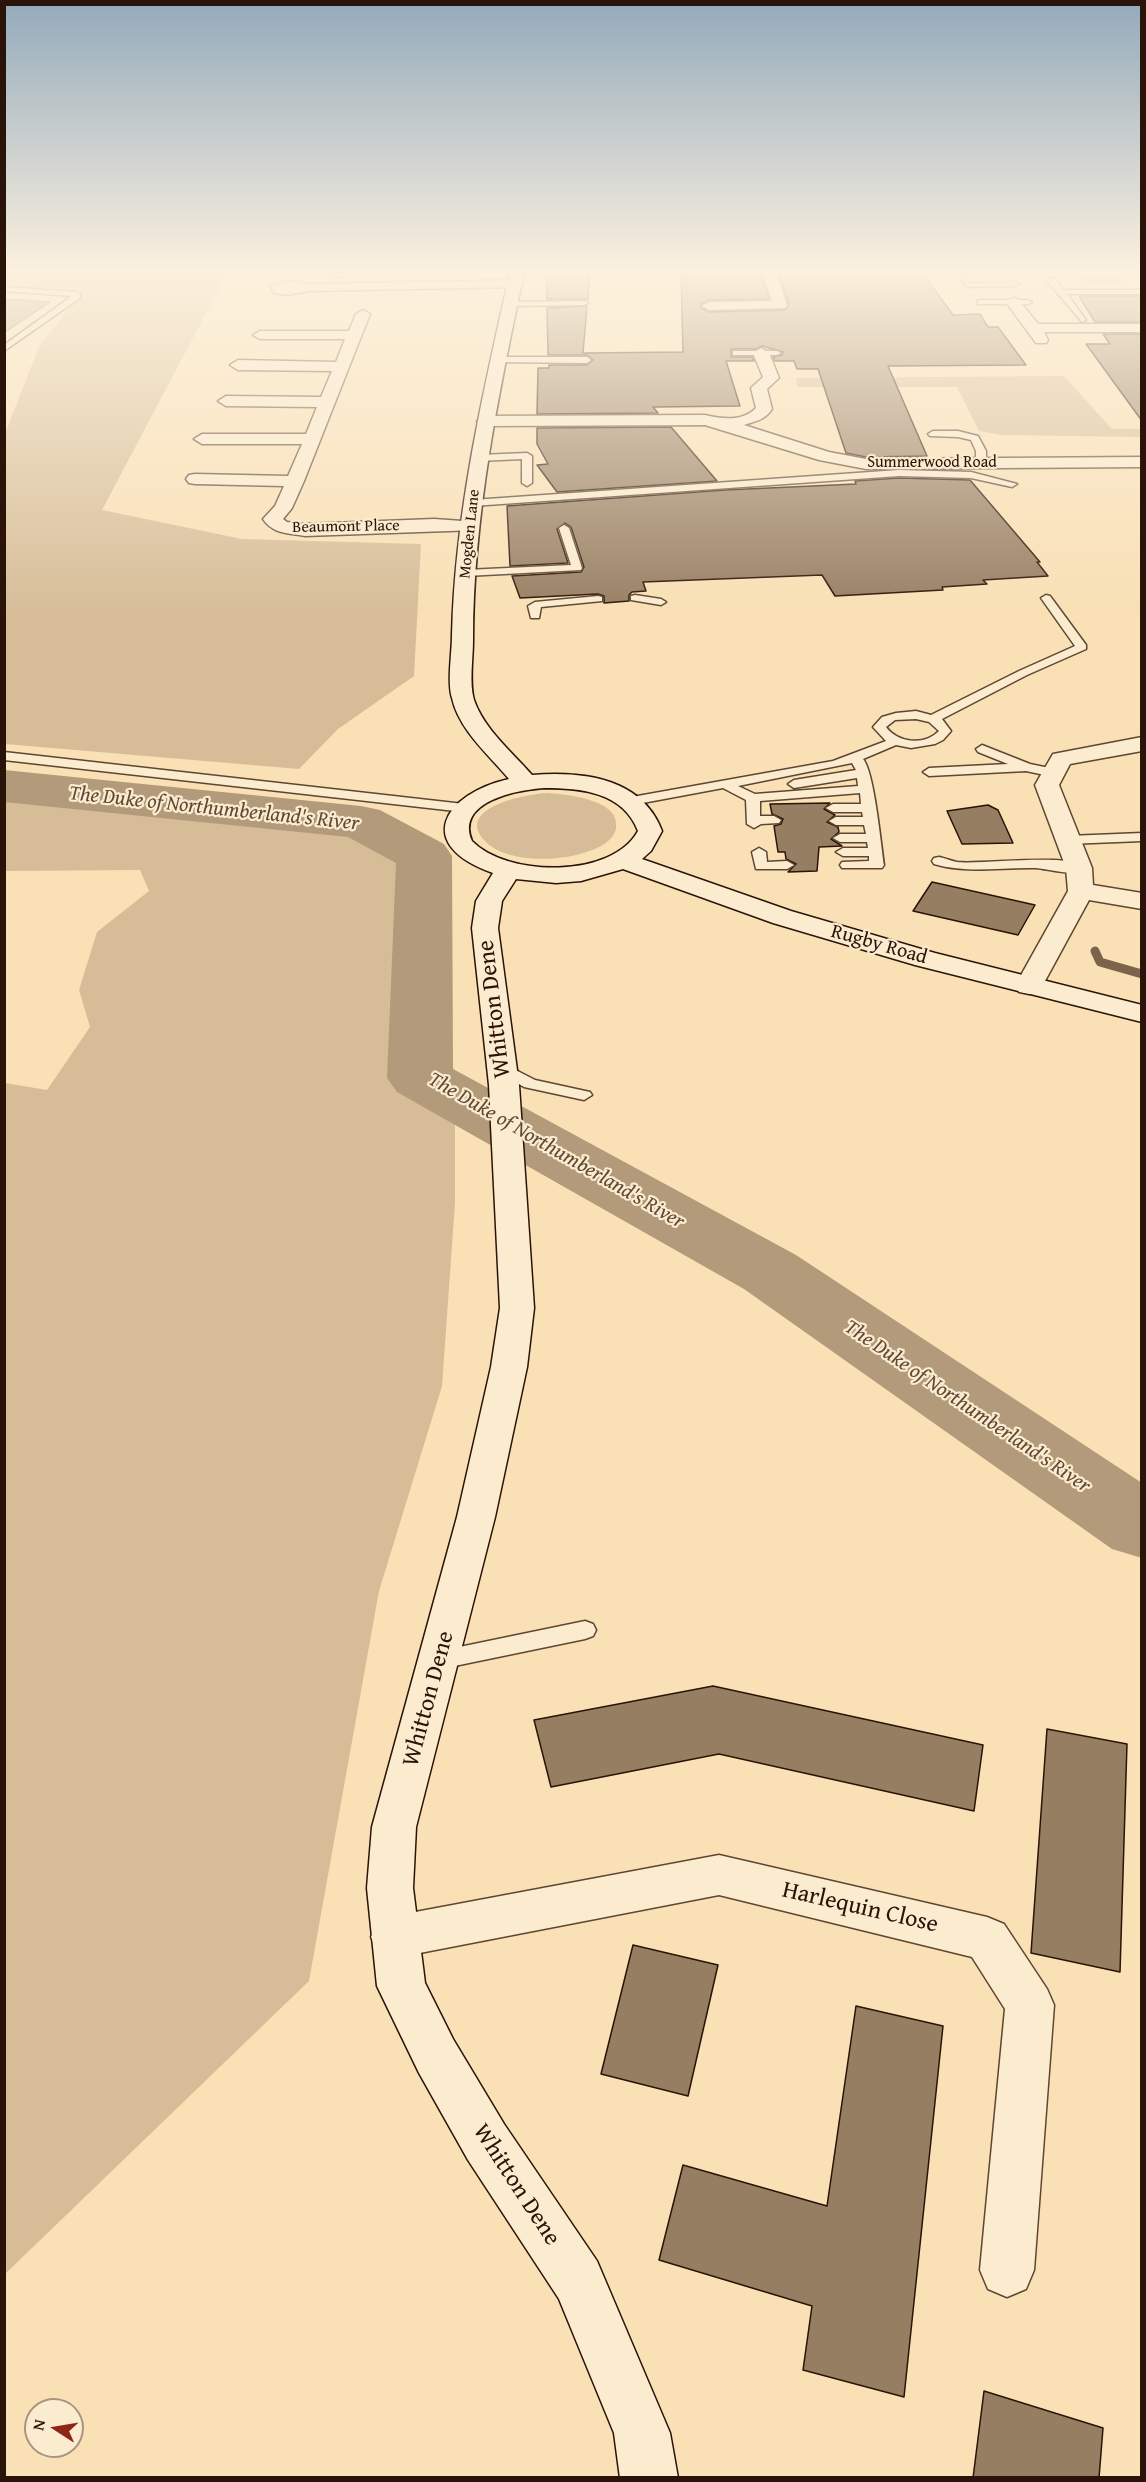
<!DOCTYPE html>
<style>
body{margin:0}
#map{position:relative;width:1146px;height:2482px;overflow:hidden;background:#f9e0b5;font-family:"Gentium Book Plus",serif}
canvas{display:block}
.frame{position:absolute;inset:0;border:6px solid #2a1308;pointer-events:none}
.north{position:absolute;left:24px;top:2398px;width:60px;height:60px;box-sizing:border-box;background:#fbebcf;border:2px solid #a7957f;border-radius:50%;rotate:282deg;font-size:16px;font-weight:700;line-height:24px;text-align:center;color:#2a1308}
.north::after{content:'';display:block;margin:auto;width:21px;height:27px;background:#8f2418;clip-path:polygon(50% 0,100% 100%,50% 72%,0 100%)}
</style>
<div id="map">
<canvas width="1146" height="2482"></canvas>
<div class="frame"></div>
<div class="north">N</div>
</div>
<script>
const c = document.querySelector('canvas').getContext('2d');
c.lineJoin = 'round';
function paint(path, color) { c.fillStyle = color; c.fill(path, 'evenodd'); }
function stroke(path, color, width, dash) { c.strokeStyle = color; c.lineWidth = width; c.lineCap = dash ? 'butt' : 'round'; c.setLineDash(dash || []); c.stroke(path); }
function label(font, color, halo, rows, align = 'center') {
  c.font = font + ' "Gentium Book Plus",serif'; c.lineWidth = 4.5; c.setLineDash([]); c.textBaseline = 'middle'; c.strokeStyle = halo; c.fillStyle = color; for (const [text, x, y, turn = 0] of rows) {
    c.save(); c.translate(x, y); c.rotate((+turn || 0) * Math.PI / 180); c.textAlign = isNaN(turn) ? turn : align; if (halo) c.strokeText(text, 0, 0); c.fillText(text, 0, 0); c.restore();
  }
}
paint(new Path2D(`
 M5,268H230L102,510L242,539L421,544L414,676L338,729L299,769L5,744L4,436L39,347L72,304L55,292L5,289Z
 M1120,276L1127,284H1085L1079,277Z
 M1064,376L1112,429H1141V437L1001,435L979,431L957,387H797L796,378Z
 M5,792L276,821L331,809L394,818L438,888V1014L455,1116V1203L442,1386L379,1591L309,1981L5,2274V1083L47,1090L90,1027L79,990L97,932L149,891L140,870L5,871Z
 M546,793C565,794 622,799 616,829C613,841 599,848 589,851C562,862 505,864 484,840C455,807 528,794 546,793Z`), '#d6bd98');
const water = new Path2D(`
 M4,299H5L50,302L5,332Z`);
paint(water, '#b39a7a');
stroke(water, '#7c644c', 1.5);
stroke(new Path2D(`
 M1095,951L1100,962L1142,974`), '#7c644c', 9);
paint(new Path2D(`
 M4,770L361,806L380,810L444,844L452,856L453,1069L796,1255L1142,1483V1558L1112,1549L744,1289L397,1092L387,1078L396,863L348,837L4,802Z`), '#b39a7a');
const building = new Path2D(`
 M546,268H590L588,299H547Z
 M742,268L759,270L769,299L709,300L701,304V308L709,312L785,310L789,304L778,270H920L953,315L980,314L988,327H998L1026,365L888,366L927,456L866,457L846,453L818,369H797L794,361H775L773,357L782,355L783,352L762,346L756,349H731V357H752L754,361H726L740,406L653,407L658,413L537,414L538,368H549V365H587L593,360L587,355H548L547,308L587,306L583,353L683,352L681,269Z
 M1079,296H1142V322H1095Z
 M1103,334H1142V421L1086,344H1110Z
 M671,427L717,481L557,492L537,465L548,464L537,444V428Z
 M899,478L970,480L1040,562H1037L1048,576L983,580L987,584L942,587L943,590L835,596L822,575L643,582L646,591L632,592L629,595V601L604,603V596L598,594L520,598L512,576L581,572L584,567L571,527L565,523L557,529L568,563L510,566L507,506L725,490L856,484L855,481Z
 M830,803L824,809L835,815L827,822L838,827L839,832L831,839L842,846L819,847L817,871L788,872L796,864L786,859L785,852H778L774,826L781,824L783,819L772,814L770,804Z
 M988,805L998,810L1013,843L962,844L947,811Z
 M932,882L950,886L1035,905L1018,935L913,911Z
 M713,1686L983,1745L974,1811L719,1754L551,1787L534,1720Z
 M1047,1729L1127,1744L1120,1972L1031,1953Z
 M633,1945L718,1965L688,2096L601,2074Z
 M856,2006L943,2026L904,2397L803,2370L812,2306L659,2260L683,2165L827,2206Z
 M984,2391L1103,2428L1099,2478H973Z`);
paint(building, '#967e62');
stroke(building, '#2a1308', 1.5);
const lane = new Path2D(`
 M355,268H366L342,277L330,275Z
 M953,268H1059L1055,270L963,272L969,283L1016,282L1020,284L1016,286L967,287Z
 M1099,268H1142V271L1103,270Z
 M1048,278H1054L1063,290H1142V294H1067L1086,320L1082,322L1048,282Z
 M4,287L76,292L80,294V298L4,351V345L72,296L4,291Z
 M981,300H1028L1032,302L1028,304H978V300Z
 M587,301L588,303L584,305L510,306L506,304L510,302Z
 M736,351H777L781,353L777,355H733V351Z
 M498,357H587L591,360L587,363L495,362V358Z
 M933,431H958L978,436L986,451V463L981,466L976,463V451L971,440L958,437L930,436L928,434Z
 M527,453L532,456V483L527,486L522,483V459L479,461L474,458L479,455Z
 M899,470L971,472L1017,484L1012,487L971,478L899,476L473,506L468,503L473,500Z
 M564,525L569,528L582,568L581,570L466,576L461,573L466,570L571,565L559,528Z
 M635,595L661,599L666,602L661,605L631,600V596Z
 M1046,595L1050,596L1086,645V649L1027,675L942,719L951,731L943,740L935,744L911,748L896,745L863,759C874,771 881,845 884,865L882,868H842L840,865L842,862L869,861V856H843L836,852L843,848H868L867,842H840L833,838L840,834H866L864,825H836L829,821L836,817H863L862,812H833L826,808L833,804H861L860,793L760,801V816H774L781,820L779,823L761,824L754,828L747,824L746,800L723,788L632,805L625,801L632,797L833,761L886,741L873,727L882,717L896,713L916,711L931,715L1019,671L1075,646L1041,598ZM916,719L929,722L939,731C924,746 898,743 886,727L895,720ZM852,763L856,770L794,780L788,784L794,788L857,778L858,786L755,794L738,786Z
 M598,596L602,597V601L541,607L539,618H531L528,606L535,602Z
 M982,745L1030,764L1059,770L1060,773L1054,777L1026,771L929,776L923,772L929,768L1008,764L978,752L976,749Z
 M4,752L464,804L471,808L464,812L4,760Z
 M1142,833V841L1068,844L1061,840L1068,836Z
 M759,848L766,852L767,862L787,861L794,865L787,869H756L752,852Z
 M939,857C945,858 951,861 957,862C982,865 1071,852 1086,868C1077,878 1049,869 1036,868C1002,867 968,874 934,864L932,861L934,858Z
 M502,1063L535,1080L590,1092L592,1095L584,1100L524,1087L496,1071L494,1068L496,1065Z
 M585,1621L593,1624L596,1630L593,1636L585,1639L440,1669L432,1666L429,1660L432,1654L440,1651Z`);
const street = new Path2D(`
 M761,268H775L787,305L785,308L709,310L702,306L709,302L772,301Z
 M515,280L522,284L520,287L310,291L287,295L274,293L271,287C279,280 296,280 306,284Z
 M1013,298L1018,299L1038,324H1142V332H1044L1048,340L1046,343H1036L1006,302Z
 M363,310L370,314L304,481L292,508L283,519L287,522L305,524L434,519L477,522L479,526L477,530L305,536C288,533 273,534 263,519L275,506L284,486L195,484L189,483L186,479L189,475L195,474L288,476L302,444H202L194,439L202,434H306L317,407L226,406L218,401L226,396L321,397L332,371L238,370L230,365L238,360L336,362L345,339H260L253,335L260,331H349L356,314Z
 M761,348L769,353L779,378L767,389L772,409C765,420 756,421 744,425L829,452L866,459L1142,457V467L866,469L819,460L705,425L485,426L477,421L485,416L705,415C722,419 742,422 756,408L751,388L763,377L753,353Z
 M1142,737V751L1070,764L1059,785L1092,868L1093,885L1142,893V909L1089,900L1039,992L1029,994L1019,992L1015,986L1068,891L1066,868L1035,785L1053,754Z
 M719,1855L987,1917L1004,1924L1047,1989L1054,2005L1034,2270L1026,2289L1007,2297L988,2289L980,2270L1005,2009L972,1957L719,1895L394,1958L377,1952L371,1937L377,1922L394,1916Z`);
const secondary = new Path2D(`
 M511,268H525C499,391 473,515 473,641C473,659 469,683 474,700C484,729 512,752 532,775C583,771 642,778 662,831L651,851L642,859L791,911L935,953L1142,1005V1022L915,965L773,923L623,869L581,881L556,883L516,879L502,901L498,928L519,1085L534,1308L527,1367L495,1517L416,1827L413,1888L425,1983L453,2039L504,2124L597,2261L670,2433L678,2478H620L614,2433L559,2299L468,2160L419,2073L377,1986L367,1888L372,1827L457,1517L491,1367L500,1308L489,1085L472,928L476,901L493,873C413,845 443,794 509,779C489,755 459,730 452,698C447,682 452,653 452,635C455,510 484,389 511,268ZM544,788C581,788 623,792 638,831C612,879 507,877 472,841C455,801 518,790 544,788Z`);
stroke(lane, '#5e4633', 3);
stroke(street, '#5e4633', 3);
stroke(secondary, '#2a1308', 3);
paint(lane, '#fbebcf');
paint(street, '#fbebcf');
paint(secondary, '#fbebcf');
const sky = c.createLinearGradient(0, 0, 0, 616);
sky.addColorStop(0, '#93aabc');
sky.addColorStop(0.44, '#fcf1de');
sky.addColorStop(1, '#fcf1de00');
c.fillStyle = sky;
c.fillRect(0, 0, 1146, 616);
label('16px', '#2a1308', '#fbebcf', [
 ["Summerwood Road",932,463],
 ["Beaumont Place",346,527,-1],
 ["Mogden Lane",470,534,-84]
]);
label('20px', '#2a1308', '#fbebcf', [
 ["Rugby Road",879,945,16]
]);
label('italic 21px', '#614936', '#fbebcf', [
 ["The Duke of Northumberland's River",214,809,6],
 ["The Duke of Northumberland's River",556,1151,30],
 ["The Duke of Northumberland's River",967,1407,34]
]);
label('24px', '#2a1308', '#fbebcf', [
 ["Whitton Dene",495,1009,-97],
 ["Whitton Dene",429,1699,-75],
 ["Harlequin Close",860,1908,13],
 ["Whitton Dene",516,2185,57]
]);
</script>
